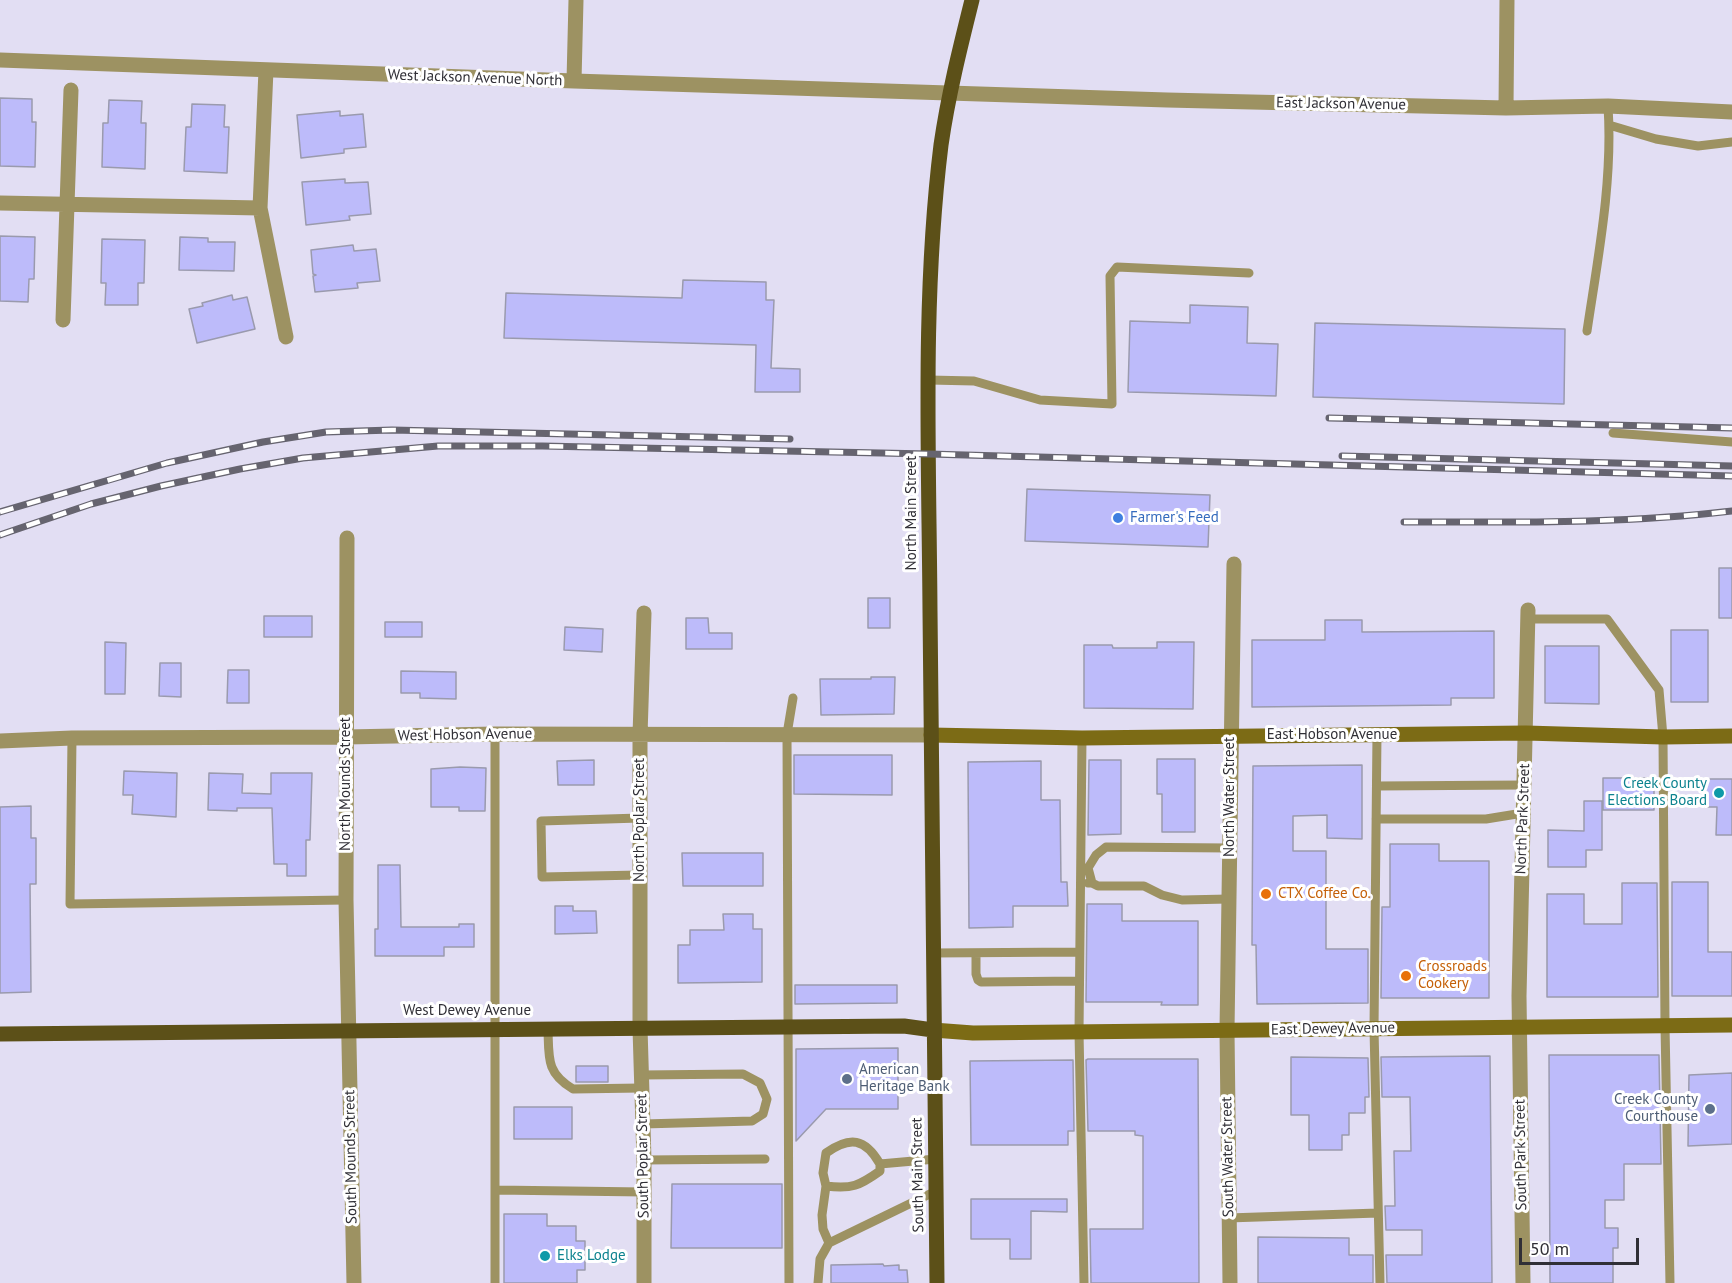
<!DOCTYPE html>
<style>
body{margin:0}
#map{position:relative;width:1732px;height:1283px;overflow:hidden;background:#e2def3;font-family:"PT Sans",sans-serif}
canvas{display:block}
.scale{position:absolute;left:1519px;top:1238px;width:120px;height:27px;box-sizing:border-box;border:3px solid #302f36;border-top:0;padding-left:8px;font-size:18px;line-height:21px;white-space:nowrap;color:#302f36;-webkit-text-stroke:4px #fff;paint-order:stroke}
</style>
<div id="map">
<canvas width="1732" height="1283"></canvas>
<div class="scale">50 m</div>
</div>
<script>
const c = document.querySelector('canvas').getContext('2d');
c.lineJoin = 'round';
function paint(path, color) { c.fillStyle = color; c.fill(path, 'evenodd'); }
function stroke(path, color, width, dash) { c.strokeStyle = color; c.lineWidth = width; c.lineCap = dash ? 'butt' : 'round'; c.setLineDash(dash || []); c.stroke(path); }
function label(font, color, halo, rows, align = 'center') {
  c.font = font + ' "PT Sans",sans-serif'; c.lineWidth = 6; c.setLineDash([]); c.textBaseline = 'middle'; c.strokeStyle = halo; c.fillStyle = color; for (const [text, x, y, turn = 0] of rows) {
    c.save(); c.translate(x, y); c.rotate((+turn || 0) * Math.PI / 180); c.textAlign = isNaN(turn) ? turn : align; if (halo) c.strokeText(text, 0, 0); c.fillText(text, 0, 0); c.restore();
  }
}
const building = new Path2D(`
 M0,98L32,99V122H36L35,167L0,166Z
 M109,100L142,101L141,123H146L145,169L102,167L103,123H108Z
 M192,104L225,105L224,127H229L227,173L184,171L186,127H191Z
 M340,111V116L363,114L366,147L344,149V153L301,158L297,115Z
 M345,179V183L368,182L371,214L349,216L350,220L306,225L302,182Z
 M0,236L35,237L34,279H29L28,302L0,301Z
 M180,237L208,238V242H235L234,271L179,270Z
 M102,239L145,240L144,283H138V305H105L106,283H101Z
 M353,245L354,251L376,249L380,281L357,283L358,288L315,292L313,276L316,275L313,274L311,250Z
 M683,280L766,282V300H774L771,368L800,369V392H755L756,345L504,338L506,293L682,298Z
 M232,295L233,300L247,297L255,329L197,343L189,309L203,306L202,303Z
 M1190,305L1248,307L1247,343L1278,344L1276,396L1128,392L1130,321L1190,323Z
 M1315,323L1565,329L1564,404L1313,397Z
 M1027,489L1210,495L1208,547L1025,541Z
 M1719,568H1732V618H1719Z
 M868,598H890V628H868Z
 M264,616H312V637H264Z
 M686,618H708L709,633H732V649H686Z
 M1325,620H1362V632L1494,631V698H1451V705L1252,707V640H1325Z
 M385,622H422V637H385Z
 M565,627L603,629L602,652L564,650Z
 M1671,630H1708V702H1671Z
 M105,642L126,643L125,694H105Z
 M1157,642H1194L1193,709L1084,708V645H1112L1113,648H1157Z
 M1545,646H1599V704L1545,703Z
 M160,663H181V697L159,696Z
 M228,670H249V703H227Z
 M401,671L456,672V699L420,698V693H401Z
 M871,677H895L894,714L821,715L820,679H871Z
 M794,755H892V795L794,794Z
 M1157,759H1195V832H1162V794H1157Z
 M594,760V785H558L557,761Z
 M1089,760H1121V834L1088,835Z
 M1041,761V800H1060L1061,882H1067L1068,906H1013V927L969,928L968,762Z
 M1362,765V839L1327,838V815L1293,816V851H1326V949H1368V1003L1257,1004L1256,945H1252L1253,766Z
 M460,767L486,768L485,811H459V807H431V769Z
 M124,771L177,773L176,817L132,814L133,795H123Z
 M209,773L243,774L242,793L271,794V773H312L310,840H306V876H287V864H274L272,808H237V811L208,810Z
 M1603,778H1654V810H1603Z
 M1705,779H1732V835H1716L1717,807H1705Z
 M1584,801H1602V850H1586V867H1548V830L1584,831Z
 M31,806V838H36V884H30L31,992L0,993V807Z
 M1390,844H1439V861H1489V998H1381L1382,907H1390Z
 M682,853H763V886H683Z
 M378,865H400L401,927H459V924H474V947H444V956H375V929H378Z
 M1672,882H1708V952H1732V996H1672Z
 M1622,883H1657L1658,997H1547V894H1584V924H1622Z
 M1087,904H1122V921H1198V1005H1161L1162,1002H1086Z
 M555,906H573V911H596L597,933L555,934Z
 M723,914H753V929H762V982L678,983V945H690V930H724Z
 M795,985H897V1003L795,1004Z
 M898,1048V1109H826L796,1141V1049Z
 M1549,1055H1659L1661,1164H1624V1200H1605V1228H1618V1248H1613V1283H1550Z
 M1490,1056L1492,1283H1387L1386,1255H1422V1230H1386L1385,1206H1395L1394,1151H1411L1410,1097H1382L1381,1057Z
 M1291,1057L1368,1058L1369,1097H1365V1113H1349V1135H1342V1150H1309V1115H1291Z
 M1088,1059H1198L1199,1283H1091L1090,1229H1143V1136L1135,1135V1131H1088L1086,1060Z
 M1073,1060L1074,1131H1068V1145H971L970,1061Z
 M576,1066H608V1082H576Z
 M1732,1073V1144L1688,1146L1689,1075Z
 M514,1107H572V1139H514Z
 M672,1184H782V1248H671Z
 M971,1199H1067V1212L1031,1211V1259H1010V1239H971Z
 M504,1214H547V1226H576V1241H585V1270H577V1283H504Z
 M1258,1237L1349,1238V1255H1373V1283H1258Z
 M883,1264L884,1266L899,1265V1270H907L908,1283H831V1265Z`);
paint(building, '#bdbbfa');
stroke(building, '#9a9aad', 1.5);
stroke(new Path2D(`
 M1609,125L1656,139L1698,146L1732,142
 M1587,331C1598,257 1613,181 1608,106
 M929,380L974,381L1040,400L1112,404L1110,276L1117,267L1249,273
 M1613,433L1732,442
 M1528,619H1607L1659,690L1663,737L1665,1026L1670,1283
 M495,734V1283
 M1377,734L1374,1029L1380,1283
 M72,738L70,904L346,900
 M1082,738L1079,1032L1084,1283
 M1377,786L1524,785
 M1376,819H1486L1523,813
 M640,875L542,877L541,821L640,818
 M1088,883H1092L1098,886H1144L1162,895L1182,900L1229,899
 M1092,883L1088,868L1096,855L1106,847L1230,848
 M933,953L1079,952
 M976,953V974L978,980L981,982L1079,981
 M548,1029C549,1058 546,1073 573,1089L641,1088
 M641,1075L743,1074L760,1083L767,1099L763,1114L752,1121L643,1124
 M644,1160L765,1159
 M826,1186C852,1189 859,1186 880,1171V1164
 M496,1190L644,1192
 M1228,1218L1378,1213
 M829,1243L823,1229L822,1215L826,1186L823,1173L826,1153C850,1136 865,1138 880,1164L936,1159
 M789,1283L787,734L793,698
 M818,1283L820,1259L829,1243L936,1191`), '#9d9262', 9);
stroke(new Path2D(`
 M0,60L574,81L1167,100L1506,108L1608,106L1732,112
 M266,70L260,208L286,337
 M574,81L576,0
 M1506,108L1507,0
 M0,203L260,208
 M63,320L71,90
 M347,538L346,900L354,1283
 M0,741L72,738L346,737L495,734L931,735
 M644,1283V1160L640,1028V735L644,613
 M1230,1283L1227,1030L1234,564
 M1523,1283L1519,996L1528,610`), '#9d9262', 15);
stroke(new Path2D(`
 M931,735L1082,738L1526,733L1663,737L1732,736
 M933,1030L973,1033L1732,1025`), '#7c6b15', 15);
stroke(new Path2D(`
 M0,1034L787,1027L904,1026L933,1030
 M937,1283C935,1059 932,835 930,611C929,456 922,299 941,145C948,96 960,48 972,0`), '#5c5018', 15);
const rail = new Path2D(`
 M1329,418L1732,428
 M1342,456L1732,466
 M0,512L167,463L263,442L326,432L392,430L790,439
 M1404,522C1514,522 1623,524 1732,511
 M0,535L91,504L161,486L240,469L303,458L438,446H542L929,454L1732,476`);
stroke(rail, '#66646f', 7);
stroke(rail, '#fff', 4.5, [14]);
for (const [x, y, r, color] of [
 [1118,518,6,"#3f7fe0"],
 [1719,793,6,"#0f9aa8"],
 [1266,894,6,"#e8710a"],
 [1406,976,6,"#e8710a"],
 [847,1079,6,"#5c6f8a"],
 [1710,1109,6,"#5c6f8a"],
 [545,1256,6,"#0f9aa8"]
]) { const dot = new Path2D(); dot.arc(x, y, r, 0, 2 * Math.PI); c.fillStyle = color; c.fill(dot); stroke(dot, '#fff', 2); }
label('15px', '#302f36', '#fff', [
 ["West Jackson Avenue North",475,78,2],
 ["East Jackson Avenue",1341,104,1],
 ["North Main Street",912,513,-90],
 ["West Hobson Avenue",465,735,-1],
 ["East Hobson Avenue",1332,735],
 ["North Mounds Street",346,784,-90],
 ["North Water Street",1230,797,-90],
 ["North Park Street",1523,819,-88],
 ["North Poplar Street",640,820,-90],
 ["West Dewey Avenue",467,1011],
 ["East Dewey Avenue",1333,1029,-1],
 ["South Park Street",1521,1155,-91],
 ["South Poplar Street",643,1156,-91],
 ["South Mounds Street",351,1157,-91],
 ["South Water Street",1228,1157,-91],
 ["South Main Street",918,1175,-91]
]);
label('15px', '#366cbe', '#fff', [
 ["Farmer's Feed",1130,518]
], 'left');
label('15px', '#0d838f', '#fff', [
 ["Creek County",1707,784],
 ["Elections Board",1707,801],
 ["Elks Lodge",557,1256,"left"]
], 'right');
label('15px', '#c56008', '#fff', [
 ["CTX Coffee Co.",1278,894],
 ["Crossroads",1418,967],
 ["Cookery",1418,984]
], 'left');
label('15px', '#4e5e75', '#fff', [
 ["American",859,1070],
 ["Heritage Bank",859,1087],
 ["Creek County",1698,1100,"right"],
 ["Courthouse",1698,1117,"right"]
], 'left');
</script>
